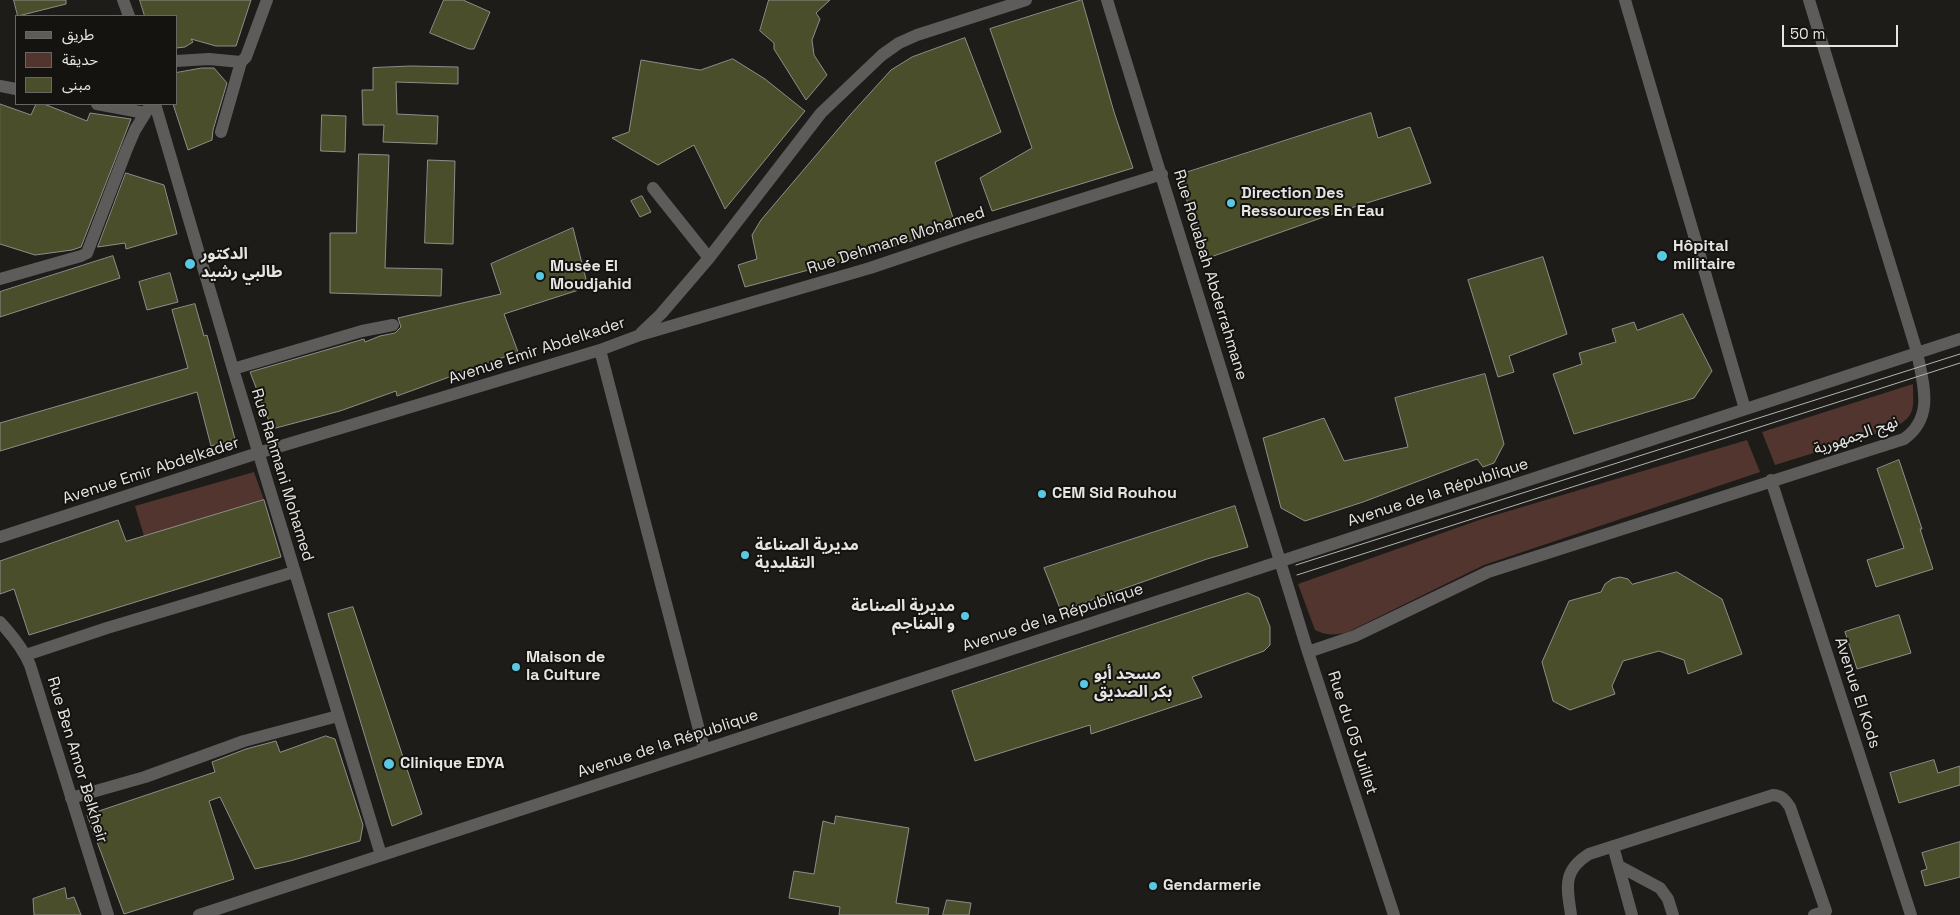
<!DOCTYPE html>
<meta charset="utf-8">
<style>
body{margin:0}
#map{position:relative;width:1960px;height:915px;overflow:hidden;background:#1d1c19;font-family:"Space Grotesk","Noto Sans Arabic",sans-serif}
canvas{display:block}
.legend{position:absolute;left:15px;top:15px;width:162px;height:90px;box-sizing:border-box;background:#141310;border:1px solid #686764;margin:0;padding:6px 9px;list-style:none;font-size:15px;color:#e5e5e3}
.legend li{display:flex;align-items:center;gap:10px;height:25px}
.legend b{width:25px;border:1px solid #686764}
.scale{position:absolute;left:1782px;top:25px;width:116px;height:22px;box-sizing:border-box;border:2px solid #e5e5e3;border-top:0;padding-left:6px;font-size:15px;line-height:18px;white-space:nowrap;color:#e5e5e3;-webkit-text-stroke:4px #141310;paint-order:stroke}
</style>
<div id="map">
<canvas width="1960" height="915"></canvas>
<ul class="legend">
<li><b style="height:6px;background:#5d5c5b"></b>طريق</li>
<li><b style="height:14px;background:#51352e"></b>حديقة</li>
<li><b style="height:14px;background:#4b4e2a"></b>مبنى</li>
</ul>
<div class="scale">50 m</div>
</div>
<script>
const c = document.querySelector('canvas').getContext('2d');
c.lineJoin = 'round';
function paint(path, color) { c.fillStyle = color; c.fill(path, 'evenodd'); }
function stroke(path, color, width, dash) { c.strokeStyle = color; c.lineWidth = width; c.lineCap = dash ? 'butt' : 'round'; c.setLineDash(dash || []); c.stroke(path); }
function label(font, color, halo, rows, align = 'center') {
  c.font = font + ' "Space Grotesk","Noto Sans Arabic",sans-serif'; c.lineWidth = 4; c.setLineDash([]); c.textBaseline = 'middle'; c.strokeStyle = halo; c.fillStyle = color; for (const [text, x, y, turn = 0] of rows) {
    c.save(); c.translate(x, y); c.rotate((+turn || 0) * Math.PI / 180); c.textAlign = isNaN(turn) ? turn : align; if (halo) c.strokeText(text, 0, 0); c.fillText(text, 0, 0); c.restore();
  }
}
paint(new Path2D(`
 M1913,384C1913,407 1917,415 1894,428L1775,465L1762,432Z
 M1747,440L1760,472L1484,565L1348,632C1336,635 1327,636 1315,630L1298,584L1482,519Z
 M254,472L264,500L144,536L135,506Z`), '#51352e');
const building = new Path2D(`
 M14,0H66V4L18,16Z
 M140,0H251L236,46H216L191,39L193,42L185,47L176,48V16H145Z
 M444,0H463L490,12L474,49H469L430,33Z
 M769,0H830L816,13L820,19L812,40L814,55L827,75L806,100L774,49V43L760,31Z
 M1082,0L1114,112L1133,168L992,211L980,178L1032,148L990,29Z
 M965,38L1001,132L935,162L956,227L876,252L745,287L738,265L757,259L752,235L761,220L851,114L891,70L912,57Z
 M733,59L765,79L805,111L725,209L694,145L658,165L612,138L629,132L641,60L700,70Z
 M411,66L458,67V84L396,82L397,114L438,116L437,144L383,142L384,125H363L362,90H373V68Z
 M202,68H214L227,83L213,130L212,140L188,150L173,104H176V73Z
 M0,104L31,115L36,104H44L87,121L90,113L131,119L81,247L72,250L35,255L0,244Z
 M1371,113L1378,138L1410,127L1431,183L1338,212L1205,259L1179,175Z
 M322,115L346,116L345,152L321,151Z
 M359,154L389,155L385,268L442,269L441,296L330,293V233H356Z
 M428,160L455,161L453,244L425,243Z
 M126,173L164,185L177,234L126,249L125,243L98,247Z
 M642,196L651,212L640,217L631,201Z
 M573,228L588,287L504,314L518,352L397,396L396,391L340,411L272,429L250,372L364,339L365,342L380,336L395,333L401,327L398,318L501,294L491,264Z
 M113,256L120,278L0,317V292Z
 M1543,257L1567,334L1509,356L1514,372L1498,377L1468,280Z
 M170,273L178,302L147,310L139,282Z
 M195,304L204,336L207,335L235,439L211,446L197,392L0,451V423L188,368L172,310Z
 M1683,314L1712,371L1694,398L1574,434L1553,374L1582,364L1579,353L1616,342L1612,329L1634,322L1637,330Z
 M1485,374L1504,444L1494,463L1483,467L1477,459L1363,502L1305,521L1281,508L1263,438L1324,418L1344,461L1408,447L1395,398Z
 M1899,460L1922,529H1920L1933,569L1876,587L1867,560L1904,548L1877,469Z
 M264,500L281,557L29,635L14,589L0,594V561L118,520L126,541Z
 M1235,506L1248,547L1207,559L1061,611L1044,568Z
 M1677,572L1722,599L1742,654L1688,674L1684,660L1659,651L1623,661L1612,686L1615,694L1570,710L1553,701L1542,662L1569,601L1601,592L1605,584L1612,579L1620,577L1628,579L1632,584Z
 M1248,593L1259,598L1270,627V645L1264,651L1192,677L1202,697L1091,734L1090,725L975,761L952,691Z
 M353,607L422,814L392,826L328,614Z
 M1899,615L1911,653L1857,669L1845,632Z
 M326,736L335,739L363,825L360,841L290,861L255,869L220,797L209,801L234,879L124,914L87,815L215,772L212,762L246,749L276,741L280,752Z
 M1934,760L1938,773L1960,766V785L1899,803L1890,773Z
 M836,816L909,828L896,903L929,908L928,915H839L840,907L789,898L794,871L814,874L823,821L834,824Z
 M1960,842V877L1925,886L1921,871L1927,869L1922,853Z
 M65,888L67,899L74,897L81,915H34L33,899Z
 M947,900L971,903L969,915H943Z`);
paint(building, '#4b4e2a');
stroke(building, '#8e8e8a', 1);
stroke(new Path2D(`
 M123,0L129,16
 M1107,0L1308,652L1394,915
 M1625,0L1745,409
 M176,61L209,59L241,62L246,57L267,0
 M0,86L16,89
 M97,104L145,113
 M155,104L233,369L381,855
 M221,132L241,62
 M653,188L709,258
 M0,279L81,256L87,253L126,151L135,130L151,104
 M641,333L661,314L709,258L821,113L882,55L899,43L917,35L1026,0
 M600,350L704,749
 M233,369L362,331L393,325
 M1771,480L1911,915
 M0,537L258,453L600,350L640,335L870,268L971,234L1162,174
 M0,622C12,635 23,648 30,665L108,915
 M1308,652L1355,636L1488,572L1904,439C1935,417 1923,384 1917,352L1809,0
 M26,655L107,628L294,572
 M71,798L145,777L244,741L338,716
 M1613,846L1632,915
 M1619,866L1660,888L1668,899L1673,915
 M199,915L1960,339
 M1571,915C1567,887 1562,871 1589,854L1773,795C1783,796 1785,800 1790,807L1826,911L1814,915`), '#5d5c5b', 12);
stroke(new Path2D(`
 M1296,565L1960,354
 M1297,575L1960,363`), '#b3b3b1', 1);
for (const [x, y, r, color] of [
 [1231,203,5,"#57c9e2"],
 [1662,256,6,"#57c9e2"],
 [190,264,6,"#57c9e2"],
 [540,276,5,"#57c9e2"],
 [1042,494,5,"#57c9e2"],
 [745,555,5,"#57c9e2"],
 [965,616,5,"#57c9e2"],
 [516,667,5,"#57c9e2"],
 [1084,684,5,"#57c9e2"],
 [389,764,6,"#57c9e2"],
 [1153,886,5,"#57c9e2"]
]) { const dot = new Path2D(); dot.arc(x, y, r, 0, 2 * Math.PI); c.fillStyle = color; c.fill(dot); stroke(dot, '#141310', 2); }
label('bold 16px', '#e5e5e3', '#141310', [
 ["Direction Des",1241,194],
 ["Ressources En Eau",1241,212],
 ["Hôpital",1673,247],
 ["militaire",1673,265],
 ["الدكتور",201,255],
 ["طالبي رشيد",201,273],
 ["Musée El",550,267],
 ["Moudjahid",550,285],
 ["CEM Sid Rouhou",1052,494],
 ["مديرية الصناعة",755,546],
 ["التقليدية",755,564],
 ["مديرية الصناعة",955,607,"right"],
 ["و المناجم",955,625,"right"],
 ["Maison de",526,658],
 ["la Culture",526,676],
 ["مسجد أبو",1094,675],
 ["بكر الصديق",1094,693],
 ["Clinique EDYA",400,764],
 ["Gendarmerie",1163,886]
], 'left');
label('16px', '#e5e5e3', '#141310', [
 ["Rue Dehmane Mohamed",896,241,-18],
 ["Rue Rouabah Abderrahmane",1210,275,73],
 ["Avenue Emir Abdelkader",537,351,-18],
 ["نهج الجمهورية",1856,436,-19],
 ["Avenue Emir Abdelkader",151,471,-18],
 ["Rue Rahmani Mohamed",282,475,73],
 ["Avenue de la République",1438,493,-18],
 ["Avenue de la République",1053,618,-18],
 ["Avenue El Kods",1857,693,72],
 ["Rue du 05 Juillet",1352,733,72],
 ["Avenue de la République",668,744,-18],
 ["Rue Ben Amor Belkheir",77,760,73]
]);
</script>
